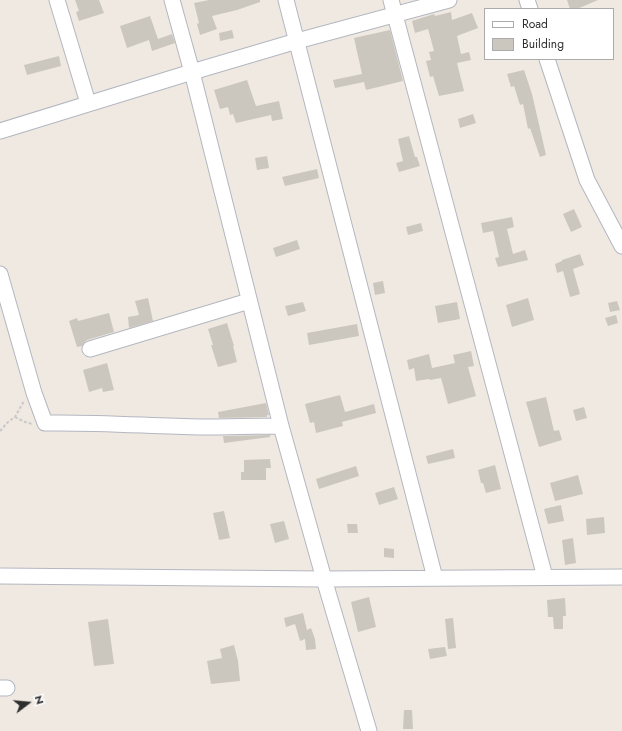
<!DOCTYPE html>
<style>
body{margin:0}
#map{position:relative;width:622px;height:731px;overflow:hidden;background:#efe9e1;font-family:Jost,sans-serif}
canvas{display:block}
.legend{position:absolute;left:484px;top:8px;width:130px;height:52px;box-sizing:border-box;background:#fff;border:1px solid #ababab;margin:0;padding:5px 7px;list-style:none;font-size:12px;color:#2e2e2e}
.legend li{display:flex;align-items:center;gap:8px;height:20px}
.legend b{width:20px;border:1px solid #ababab}
.north{position:absolute;left:8px;top:683px;width:40px;height:40px;-webkit-text-stroke:3px #fff;paint-order:stroke;rotate:74deg;font-size:11px;font-weight:700;line-height:16px;text-align:center;color:#2e2e2e}
.north::after{content:'';display:block;margin:auto;width:14px;height:18px;background:#2e2e2e;clip-path:polygon(50% 0,100% 100%,50% 72%,0 100%)}
</style>
<div id="map">
<canvas width="622" height="731"></canvas>
<ul class="legend">
<li><b style="height:5px;background:#fff"></b>Road</li>
<li><b style="height:11px;background:#cbc7bf"></b>Building</li>
</ul>
<div class="north">N</div>
</div>
<script>
const c = document.querySelector('canvas').getContext('2d');
c.lineJoin = 'round';
function paint(path, color) { c.fillStyle = color; c.fill(path, 'evenodd'); }
function stroke(path, color, width, dash) { c.strokeStyle = color; c.lineWidth = width; c.lineCap = dash ? 'butt' : 'round'; c.setLineDash(dash || []); c.stroke(path); }
paint(new Path2D(`
 M75,0H99L104,13L79,21L76,12L79,11Z
 M209,0H260V2L237,10L212,16L217,29L200,35L197,24L199,23L194,3Z
 M567,0H598L577,9H570Z
 M451,12L452,20L472,13L478,28L457,36L461,54L469,52L471,60L457,63L464,91L439,96L433,76L430,77L426,61L431,60L429,52L434,51L428,29L415,33L412,21L434,14L435,16Z
 M150,16L158,39L172,34L175,43L152,51L149,40L127,48L120,26Z
 M232,30L234,38L220,41L219,33Z
 M390,30L403,81L366,90L364,82L335,88L333,80L362,74L354,38Z
 M59,56L61,66L27,75L24,65Z
 M524,70L532,94L546,155L540,157L530,128L528,129L523,104L520,105L514,86L511,87L507,74Z
 M247,80L256,106L279,101L283,119L272,121L271,115L236,123L233,114L230,115L228,107L220,109L214,90Z
 M473,114L476,123L460,128L458,119Z
 M409,136L415,157H417L420,166L399,172L396,163L403,161L398,139Z
 M267,156L269,168L257,170L255,158Z
 M317,169L319,178L285,186L282,177Z
 M574,209L582,227L571,232L563,214Z
 M512,217L514,227L507,229L513,254L525,250L528,260L498,267L495,258L499,257L493,231L483,233L481,223Z
 M421,223L423,231L408,235L406,227Z
 M297,240L300,249L276,257L273,248Z
 M580,254L584,265L573,269L580,294L570,297L563,271L557,273L555,264L562,261V260Z
 M383,281L385,293L375,295L373,283Z
 M148,298L153,321L129,328L128,317L139,315L135,301Z
 M528,298L534,320L512,327L506,305Z
 M617,301L620,310L610,312L608,303Z
 M303,302L306,311L288,316L285,306Z
 M457,302L460,319L438,323L435,306Z
 M109,313L114,332L87,340L84,343L82,346L77,347L69,321L77,318L78,321Z
 M616,315L618,323L608,326L605,318Z
 M227,323L234,346H233L237,362L218,367L211,345H213L208,329Z
 M357,324L359,336L309,345L307,333Z
 M471,351L474,366L468,367L476,396L448,404L441,378L430,380L429,379L416,381L414,368L409,370L407,360L429,354L432,368L455,363L453,355Z
 M107,363L114,390L103,392L102,388L89,392L83,370Z
 M340,395L345,412L374,404L376,413L342,422L343,426L316,433L314,422L310,423L305,404Z
 M546,397L554,431L559,430L562,440L539,447L526,402Z
 M266,403L269,415H267V417L219,418L218,412Z
 M584,407L587,418L576,421L573,410Z
 M270,435V437L224,443L223,436Z
 M453,449L455,458L428,464L426,456Z
 M270,459L271,468H266V480H241V472H244V460Z
 M495,465L501,489L486,493L483,483H481L478,470Z
 M356,466L359,476L319,489L316,479Z
 M578,475L583,494L555,501L550,483Z
 M394,487L398,499L379,505L375,493Z
 M561,505L564,521L548,524L544,509Z
 M224,511L230,538L219,540L213,513Z
 M604,517L605,533L587,535L586,519Z
 M284,521L289,539L275,543L270,524Z
 M347,524H357L358,533H348Z
 M573,538L576,563L565,565L562,540Z
 M384,548L394,549V558L384,557Z
 M369,597L376,627L358,632L351,602Z
 M565,598L566,616H563V629H554L553,617H548L547,600Z
 M303,613L307,630L311,628L315,639L316,649L306,650L305,639L300,641L295,624L286,627L284,618Z
 M453,618L456,648L448,649L445,619Z
 M108,619L114,664L94,666L88,622Z
 M234,645L238,661L240,681L211,684L207,661L222,658L220,649Z
 M445,647L447,656L430,659L428,649Z
 M404,710H412L413,729H403Z`), '#cbc7bf');
const minor = new Path2D(`
 M57,0L88,103
 M172,0L192,72L281,426L324,579L369,731
 M286,0L435,578
 M391,0L545,577
 M527,0L530,9
 M547,59L587,180L622,246
 M0,131L192,72L297,41L449,0
 M0,274L34,393L45,423C97,422 149,426 201,427C228,427 254,426 281,426
 M90,349L249,301
 M0,576L324,579L622,577
 M0,688H7`);
stroke(minor, '#b4b7c1', 17);
stroke(new Path2D(`
 M15,417L25,422L32,424
 M0,431L8,422L15,417L24,401`), '#c9c9c9', 2, [3, 2]);
stroke(minor, '#fff', 15);
</script>
